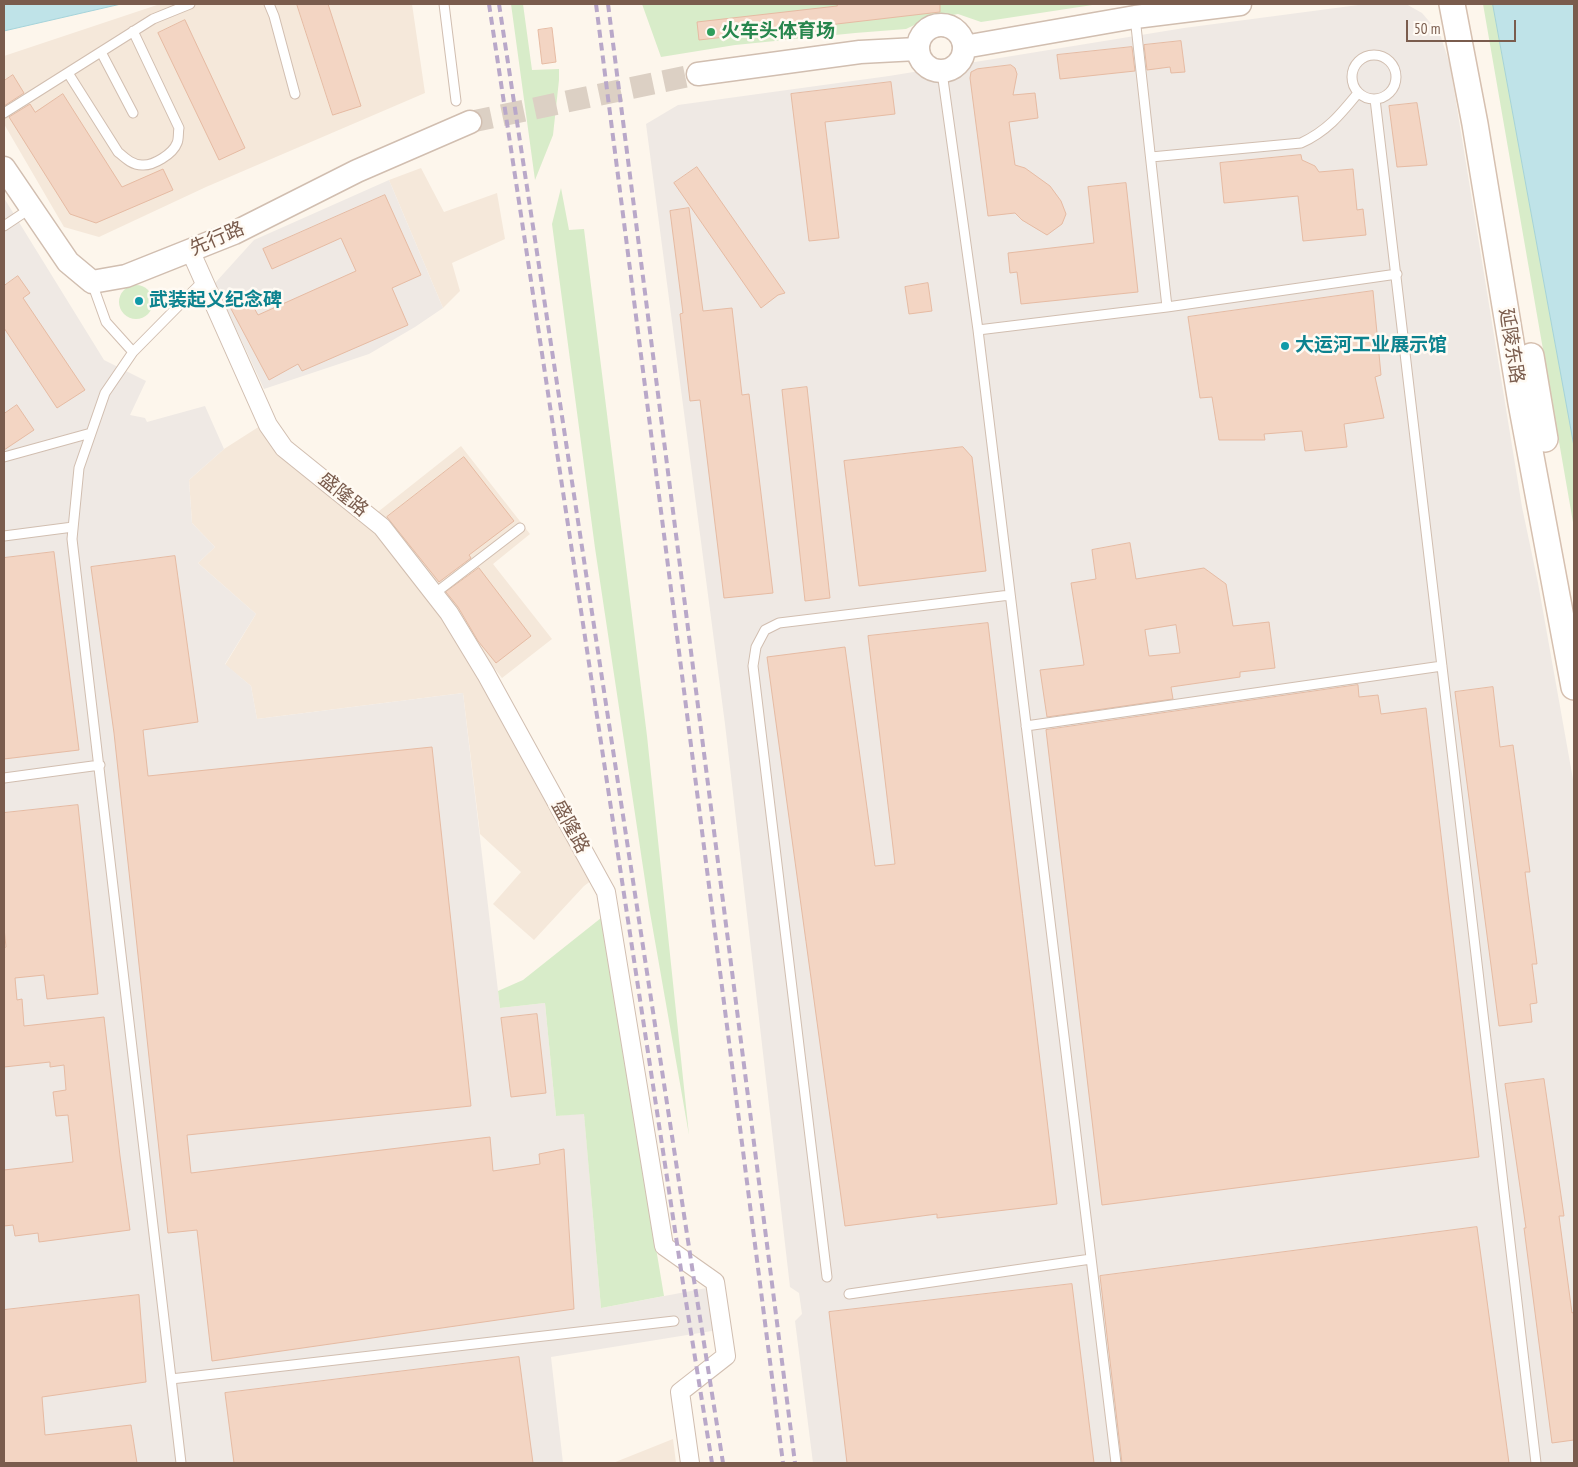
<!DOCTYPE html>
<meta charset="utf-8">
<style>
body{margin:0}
#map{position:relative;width:1578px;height:1467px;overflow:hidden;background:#fdf6ec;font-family:"PT Sans Narrow",sans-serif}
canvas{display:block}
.frame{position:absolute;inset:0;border:5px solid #7a5c4d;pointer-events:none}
.scale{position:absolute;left:1406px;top:20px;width:110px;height:22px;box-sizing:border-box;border:2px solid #7a5c4d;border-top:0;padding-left:6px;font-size:15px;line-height:18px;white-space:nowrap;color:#7a5c4d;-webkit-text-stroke:4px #fffaf3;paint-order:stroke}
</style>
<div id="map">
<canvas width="1578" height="1467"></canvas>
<div class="frame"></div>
<div class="scale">50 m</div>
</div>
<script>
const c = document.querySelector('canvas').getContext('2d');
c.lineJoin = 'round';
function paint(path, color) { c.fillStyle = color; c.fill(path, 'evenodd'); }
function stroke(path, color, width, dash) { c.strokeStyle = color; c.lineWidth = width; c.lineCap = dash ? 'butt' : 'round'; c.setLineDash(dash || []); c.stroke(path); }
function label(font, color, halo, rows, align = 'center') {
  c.font = font + ' "PT Sans Narrow","Noto Sans SC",sans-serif'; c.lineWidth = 5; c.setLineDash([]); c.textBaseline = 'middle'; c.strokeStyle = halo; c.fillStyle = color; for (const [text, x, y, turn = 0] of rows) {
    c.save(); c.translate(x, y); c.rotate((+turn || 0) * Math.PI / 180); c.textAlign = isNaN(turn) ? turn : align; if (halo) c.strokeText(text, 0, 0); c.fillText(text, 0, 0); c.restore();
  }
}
paint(new Path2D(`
 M160,4H412L425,93L206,187L99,237L64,227L4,124V56Z
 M421,168L444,212L497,193L505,239L452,263L460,291L443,308L389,180Z
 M260,426L381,533L443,612L592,880L584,886L534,940L493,904L521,872L480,834L463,693L257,719L251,686L225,665L256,614L198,563L215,547L192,523L189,480L224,449Z
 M461,446L530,534L493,564L552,639L502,678L374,515Z
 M673,1439L676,1463H613Z`), '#f5e8da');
paint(new Path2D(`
 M1366,4H1406L1422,13L1440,34L1450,65L1522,507L1538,583L1574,785V1463H813L795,1321L802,1314L799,1293L790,1287L725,724L646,124L678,105L889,76L1184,28Z
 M389,180L443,308L415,327L369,354L264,389L215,283L254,240Z
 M4,198L104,360L146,381L130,415L145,418L147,422L205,406L224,449L189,480L192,523L215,547L198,563L256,614L225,664L251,686L257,719L463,693L500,1008L545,1003L556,1116L584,1113L601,1308L712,1287L718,1330L551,1357L563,1463H4Z`), '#efe9e4');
paint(new Path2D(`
 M511,4H523L532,70L559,69V80L553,135L535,180Z
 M642,4H1099L981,22L958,14L925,20L906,29L855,33L735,45L661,57Z
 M1483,4H1500L1574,395V528Z
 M561,188L569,230L584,229L647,736L689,1135L649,907L595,548L552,224Z
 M119 302a17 17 0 1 1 34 0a17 17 0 1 1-34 0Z
 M601,918L664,1296L601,1308L584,1114L556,1116L545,1003L500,1008L498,991L523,980Z`), '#d8ecc9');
const water = new Path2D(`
 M4,4H121L4,31Z
 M1493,4H1574V446Z`);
paint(water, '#bfe3e8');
stroke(water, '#a5d3da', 1);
const building = new Path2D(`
 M297,4H328L361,106L333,115Z
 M837,4H940V12L699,40L697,22L837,6Z
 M185,20L245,148L219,160L158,33Z
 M552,28L556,62L542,64L538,30Z
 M1181,41L1185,72L1171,73L1170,67L1147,70L1144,45Z
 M1132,47L1135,71L1060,79L1057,55Z
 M1011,65L1015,68L1017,74L1013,95L1035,93L1038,118L1009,122L1015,165L1025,168L1050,186L1061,201L1066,214L1062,224L1047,235L1022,220L1015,213L988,216L970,78L971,72L977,69Z
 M13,75L24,93L4,106V81Z
 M891,82L895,114L825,122L839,238L809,241L791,94Z
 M63,94L122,187L163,169L173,190L96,223L70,214L9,117L30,104L35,112Z
 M1417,103L1427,165L1397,167L1389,106Z
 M1301,155L1302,160L1315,166L1319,172L1353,169L1357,210L1363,209L1366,235L1303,241L1298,196L1224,203L1220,163Z
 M697,167L785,293L778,295L761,308L674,183Z
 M1126,183L1138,292L1021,304L1017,272L1010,273L1008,253L1094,243L1088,187Z
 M385,195L421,275L392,288L408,325L302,371L298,364L269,380L230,307L248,297L258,315L356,271L341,238L272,269L263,249Z
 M689,208L703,311L732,308L742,395L749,394L773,593L724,598L700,400L690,401L680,314L683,313L670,211Z
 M18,276L30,293L23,298L85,390L57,408L4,328V286Z
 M928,283L932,311L909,314L905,287Z
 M1373,291L1381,375L1375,377L1384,418L1344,424L1347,447L1305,451L1302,431L1264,434L1265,440H1219L1212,397L1200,398L1188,317Z
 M807,387L830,598L805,601L782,390Z
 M17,405L34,430L4,450V414Z
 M963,447L972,457L986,571L859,586L844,461Z
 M464,457L514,521L469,555L471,558L439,582L387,517Z
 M1130,543L1136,579L1204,568L1226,584L1233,626L1269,622L1275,668L1240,672V677L1171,687L1173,699L1047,717L1040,670L1084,665L1071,583L1096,579L1092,550ZM1176,625L1180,653L1149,656L1145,630Z
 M54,552L79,750L4,759V558Z
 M175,556L198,722L143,730L148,776L432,747L471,1106L187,1135L191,1173L490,1137L493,1171L540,1164L539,1154L564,1149L574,1309L212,1361L197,1230L168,1233L114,733L91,567Z
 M479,568L531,636L496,663L478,641L458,607L446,592Z
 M988,623L1057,1204L937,1218V1214L845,1226L767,657L845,647L875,866L895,864L868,636Z
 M1358,685L1359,697L1378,695L1381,714L1426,708L1479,1157L1102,1205L1046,730Z
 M1493,687L1500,747L1513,745L1530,872H1525L1537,964H1532L1537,1003L1530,1004L1532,1022L1499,1026L1455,692Z
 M78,805L98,994L47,999L44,975L15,978L17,1000L22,999L24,1026L104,1017L120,1156L130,1230L39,1242L38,1233L15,1236L13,1225L4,1226V1170L73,1162L68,1115L56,1116L53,1092L66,1090L64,1065L50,1067V1062L4,1067V948L6,947L4,928V813Z
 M537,1014L546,1093L511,1097L501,1018Z
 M1544,1079L1564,1216H1559L1572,1313L1574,1312V1440L1552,1443L1524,1228H1526L1505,1084Z
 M1477,1227L1509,1463H1122L1100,1276Z
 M1072,1284L1094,1463H847L829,1312Z
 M139,1295L146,1382L42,1397L45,1435L131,1425L137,1463H4V1310Z
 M519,1357L533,1463H234L225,1393Z`);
paint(building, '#f3d5c3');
stroke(building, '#e6bba3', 1);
stroke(new Path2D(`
 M470,122L698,74`), '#dcd0c4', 22, [22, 11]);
const service = new Path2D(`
 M269,4L274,16L295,94
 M444,4L456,101
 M101,52L133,113
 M1352 77a22 22 0 1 1 44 0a22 22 0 1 1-44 0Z
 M942,72L978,330L1116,1463
 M68,73L118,152C125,158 132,165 142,165C153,166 173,154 177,143C179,139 178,132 179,128L133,31
 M1375,99L1536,1463
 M4,113L153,19L190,4
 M1151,157L1301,143C1327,131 1340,115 1358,93
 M4,226L31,208
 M92,283L106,322L133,352
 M1167,307L1397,274
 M978,330L1167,307L1135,17
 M4,457L91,433
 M4,536L73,527
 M434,594L520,528
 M1026,726L1442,666
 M4,778L100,765
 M827,1277L753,666L756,647L765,630L779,623L1010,595
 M849,1294L1091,1259
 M171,1379L674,1321
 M181,1463L72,539L79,468L105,393L133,352L204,280`);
const minor = new Path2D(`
 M190,250L268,425L284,448L382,527L449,613L486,674L606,892L664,1246L715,1282L726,1356L680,1392L690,1463`);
const tertiary = new Path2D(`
 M918 48a23 23 0 1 1 46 0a23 23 0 1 1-46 0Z
 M964,47L1135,17L1240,4
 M698,74L860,52L917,49
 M4,168L68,262L92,282L126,276L234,233L357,171L470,122`);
const secondary = new Path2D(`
 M1452,4L1475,124L1521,403L1574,687
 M1531,356L1545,439`);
stroke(service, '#d1beb0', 11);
stroke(minor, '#d1beb0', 20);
stroke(tertiary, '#d1beb0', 25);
stroke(secondary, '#d6c0b0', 28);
stroke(service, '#fff', 9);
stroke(minor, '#fff', 18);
stroke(tertiary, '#fff', 22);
stroke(secondary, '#fff', 25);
stroke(new Path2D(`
 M489,4L683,1283L712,1463
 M499,4L694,1280L723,1463
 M596,4L783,1463
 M608,4L795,1463`), '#b9a8c9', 4, [8, 5]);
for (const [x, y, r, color] of [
 [711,32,5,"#2e9e5b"],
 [139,301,5,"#0f9aa8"],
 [1285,346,5,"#0f9aa8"]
]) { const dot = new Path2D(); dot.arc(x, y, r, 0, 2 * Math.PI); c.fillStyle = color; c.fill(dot); stroke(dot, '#fffaf3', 2); }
label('bold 19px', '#27864d', '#fffaf3', [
 ["火车头体育场",721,32]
], 'left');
label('19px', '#7a5c4d', '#fffaf3', [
 ["先行路",217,239,-23],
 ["延陵东路",1511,346,81],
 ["盛隆路",343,495,39],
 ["盛隆路",570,827,61]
]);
label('bold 19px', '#0d838f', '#fffaf3', [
 ["武装起义纪念碑",149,301],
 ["大运河工业展示馆",1295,346]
], 'left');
</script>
